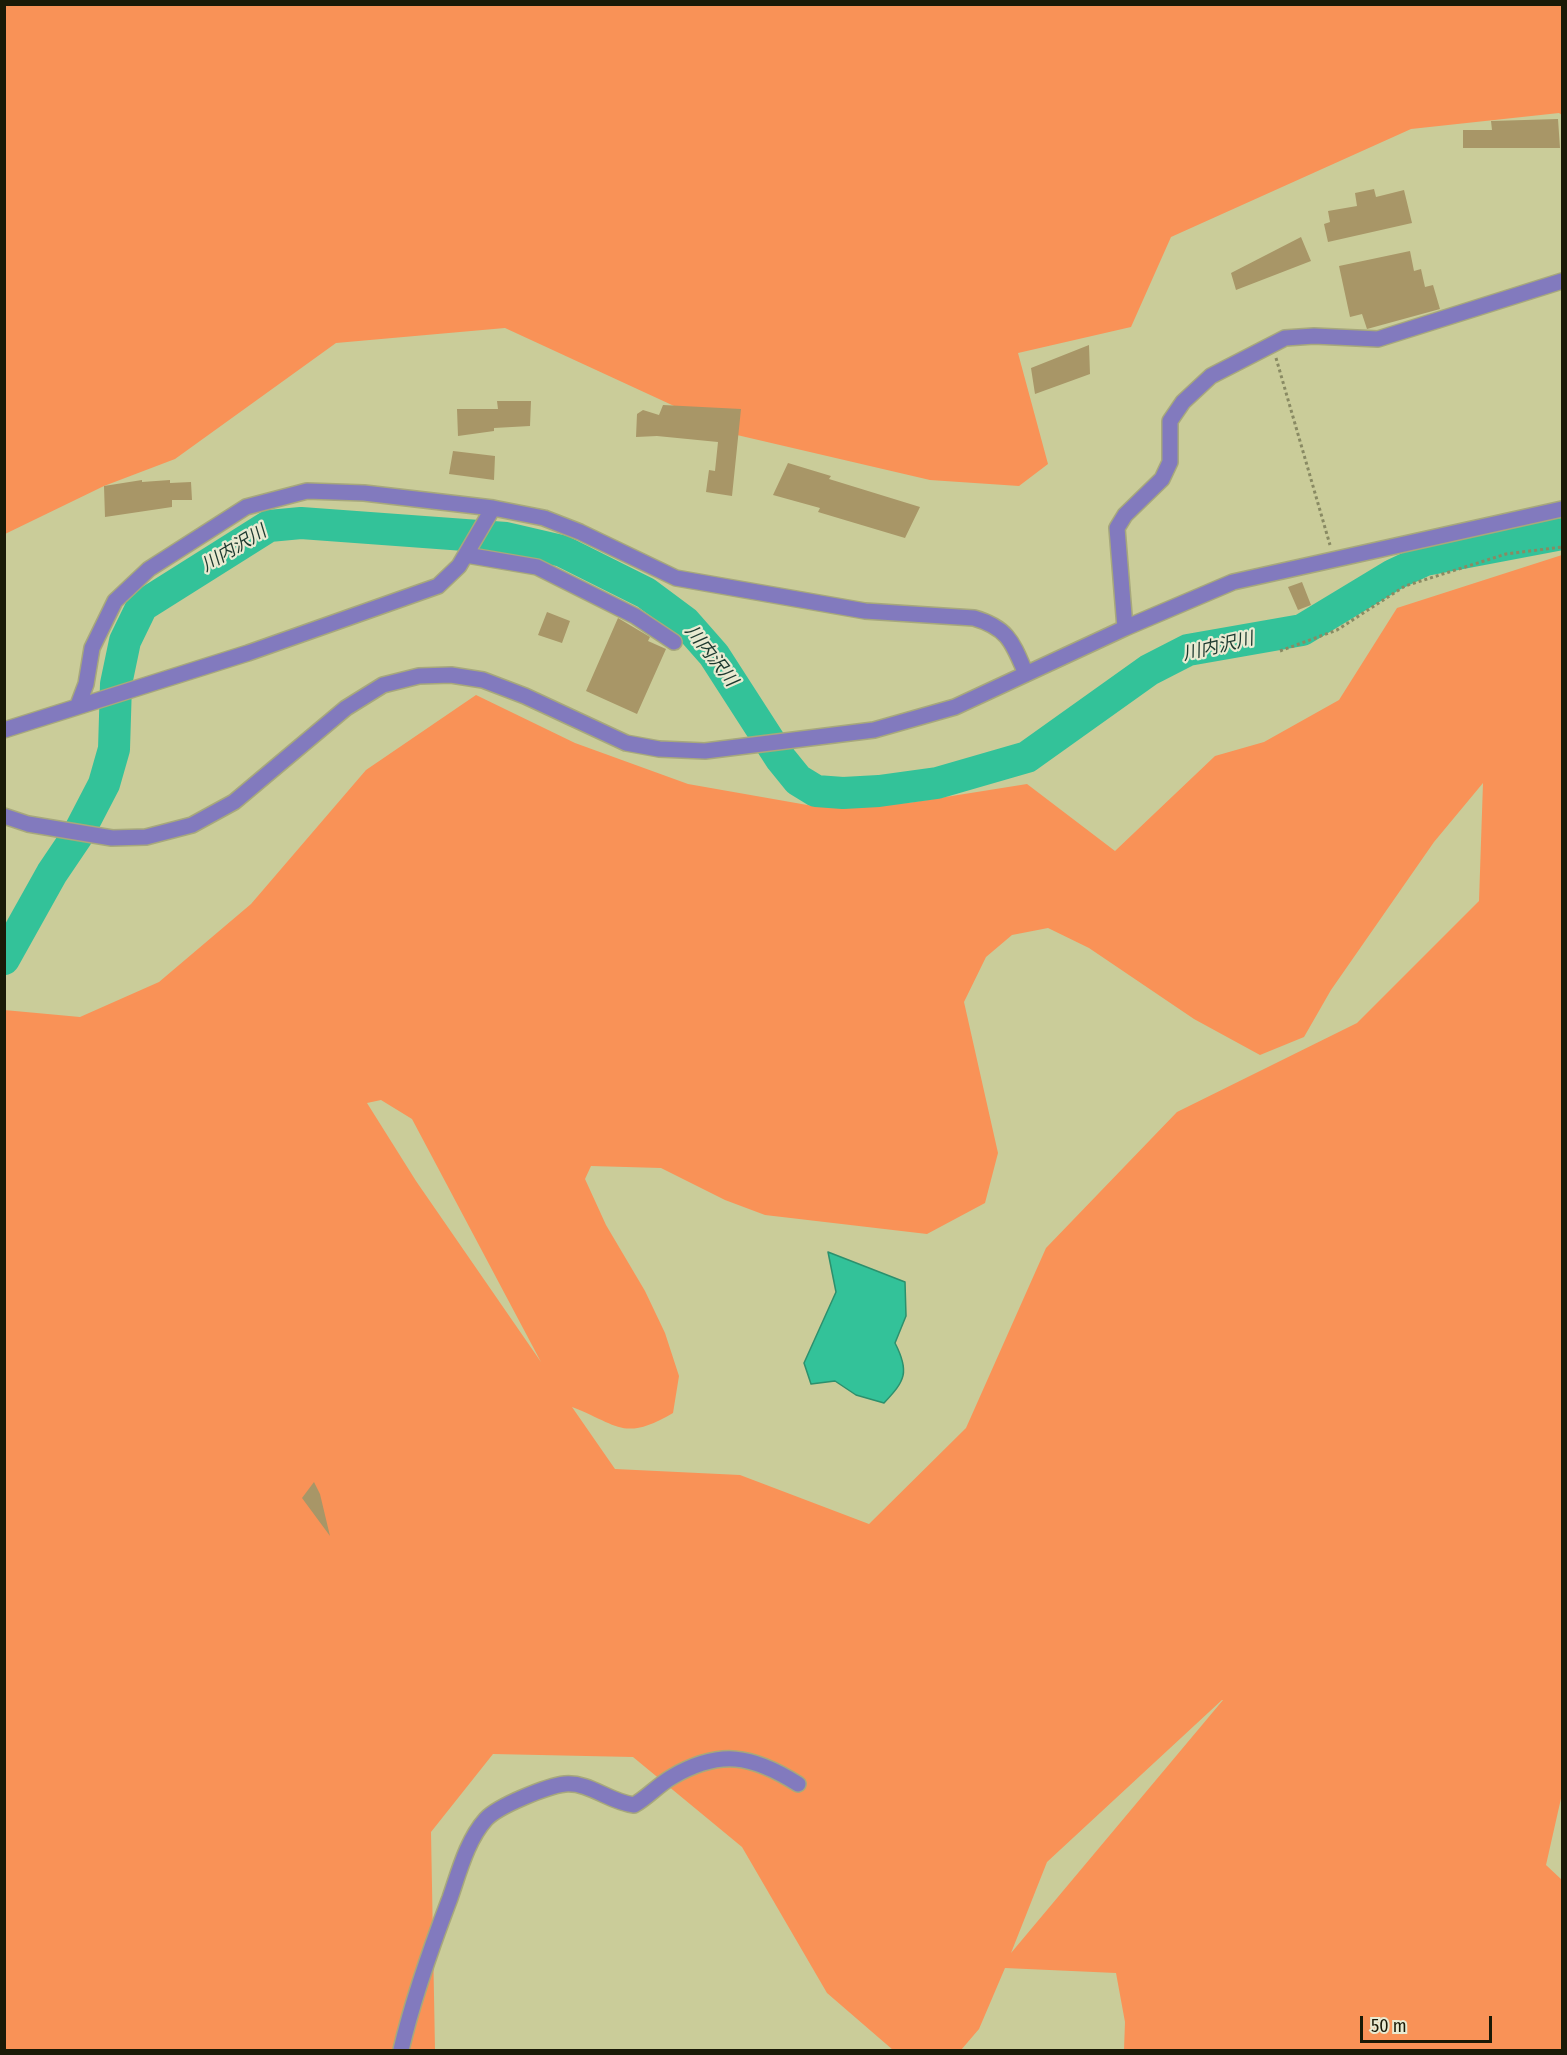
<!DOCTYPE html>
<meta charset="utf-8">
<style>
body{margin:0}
#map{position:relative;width:1567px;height:2055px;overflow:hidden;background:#cacc99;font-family:"Fira Sans Condensed",sans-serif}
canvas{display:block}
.frame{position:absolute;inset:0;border:6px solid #1a1a07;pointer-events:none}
.scale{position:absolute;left:1360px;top:2016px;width:132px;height:27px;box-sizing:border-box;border:3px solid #1a1a07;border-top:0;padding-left:8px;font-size:18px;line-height:21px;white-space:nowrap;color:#1a1a07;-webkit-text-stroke:4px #e9ead1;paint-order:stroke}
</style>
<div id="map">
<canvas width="1567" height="2055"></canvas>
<div class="frame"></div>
<div class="scale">50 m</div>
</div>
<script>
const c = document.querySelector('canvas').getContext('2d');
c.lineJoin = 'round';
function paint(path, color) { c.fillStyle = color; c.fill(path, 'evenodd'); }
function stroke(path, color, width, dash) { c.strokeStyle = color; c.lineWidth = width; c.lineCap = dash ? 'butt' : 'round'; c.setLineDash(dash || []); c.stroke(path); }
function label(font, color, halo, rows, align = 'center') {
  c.font = font + ' "Fira Sans Condensed","Noto Sans JP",sans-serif'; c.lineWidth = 4.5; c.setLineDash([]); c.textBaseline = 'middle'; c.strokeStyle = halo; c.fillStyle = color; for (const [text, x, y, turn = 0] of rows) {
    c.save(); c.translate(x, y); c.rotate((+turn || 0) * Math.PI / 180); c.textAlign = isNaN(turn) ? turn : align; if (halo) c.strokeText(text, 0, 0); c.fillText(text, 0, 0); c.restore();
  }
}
paint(new Path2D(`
 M5,5H1562V115L1559,113L1411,129L1171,237L1131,327L1018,353L1048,464L1019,486L930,480L737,435L505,328L336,343L175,459L104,486L5,534Z
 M1562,555V1794L1546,1865L1562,1880V2050H1124L1125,2022L1116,1973L1005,1968L979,2029L961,2050H893L827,1993L742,1847L633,1757L493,1754L431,1832L435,2050H5L4,1010L80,1017L159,982L251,904L366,770L476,695L575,743L688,784L813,806L908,803L1027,784L1115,851L1215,756L1264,742L1339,700L1397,608ZM1483,783L1479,901L1357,1023L1177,1112L1046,1248L966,1428L869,1524L740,1475L615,1469L572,1407C619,1425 623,1442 673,1413L679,1376L665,1333L645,1291L606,1225L585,1179L591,1166L661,1168L725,1200L765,1215L927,1234L985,1203L998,1153L964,1002L986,957L1012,935L1048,928L1089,948L1194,1019L1260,1055L1304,1037L1331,990L1434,842ZM381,1100L412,1119L541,1362L416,1181L367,1103ZM1222,1700H1223L1011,1953L1047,1862Z`), '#f99257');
const water = new Path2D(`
 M828,1252L905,1282L906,1316L895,1343C910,1372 905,1381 884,1403L856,1395L835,1381L811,1384L804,1363L836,1292Z`);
paint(water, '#33c299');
stroke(water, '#2c906d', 1.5);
stroke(new Path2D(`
 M4,959L52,873L77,836L104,784L114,749L116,684L125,641L142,606L269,526L301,523L506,538L562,551L646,593L685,622L714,655L781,759L798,780L816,791L843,793L879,791L937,783L1027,757L1149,670L1188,650L1302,630L1393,575L1425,560L1562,534`), '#33c299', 32);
paint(new Path2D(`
 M1558,119L1560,148H1463V130H1492L1491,121Z
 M1374,189L1376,197L1404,190L1412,223L1328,242L1324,224L1330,222L1328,211L1357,206L1355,193Z
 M1301,237L1311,261L1236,290L1231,273Z
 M1410,251L1414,271L1421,269L1425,287L1433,285L1440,309L1367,329L1362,314L1350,317L1339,266Z
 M1089,345L1090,374L1035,394L1031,368Z
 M497,401H531L530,426L494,428V431L458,436L457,409H498Z
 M663,405L741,409L732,496L706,492L709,470L715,471L718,442L657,436L636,437L637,414L643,410L659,415Z
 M453,451L495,456L494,480L449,474Z
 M788,463L831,476L829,479L920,507L905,538L818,512L820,508L773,495Z
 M142,480V482L170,480V483L191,482L192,500H172V507L105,517L104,486Z
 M1302,582L1311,605L1298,610L1288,587Z
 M547,612L570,621L562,643L538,635Z
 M618,618L650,637L648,641L666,649L637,714L586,691Z
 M314,1482L320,1494L330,1536L302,1498Z`), '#a89667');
const minor = new Path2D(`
 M466,555L537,567L635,616L674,642
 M1125,628L1117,528L1125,515L1162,479L1170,462V421L1183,402L1211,376L1285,338L1314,336L1378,339L1562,281
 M78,705L86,684L92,648L115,601L149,569L246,507L307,491L364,493L493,508L544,518L580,532L676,578L865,611L974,618C1009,628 1013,644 1026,674
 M4,730L248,653L438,586L459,566L493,508
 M4,816L28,824L112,838L146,837L192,825L234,802L346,708L383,685L419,676L451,675L483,680L525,696L626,743L659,749L705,751L874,730L955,707L1125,628L1233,582L1562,509
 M401,2050C413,1998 431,1948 450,1898C459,1872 467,1840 486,1819C498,1806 547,1786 565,1784C590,1782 609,1802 634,1805C648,1797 658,1785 672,1777C720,1749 752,1755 798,1784`);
stroke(minor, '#a7a87c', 18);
stroke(new Path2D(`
 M1276,358L1330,545
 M1280,651L1337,630L1405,586L1506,554L1562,547`), '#898a63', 3, [3, 3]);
stroke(minor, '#827abe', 15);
label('italic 18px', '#1c392f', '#e9ead1', [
 ["川内沢川",234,549,-31],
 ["川内沢川",1218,647,-13],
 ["川内沢川",711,656,52]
]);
</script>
